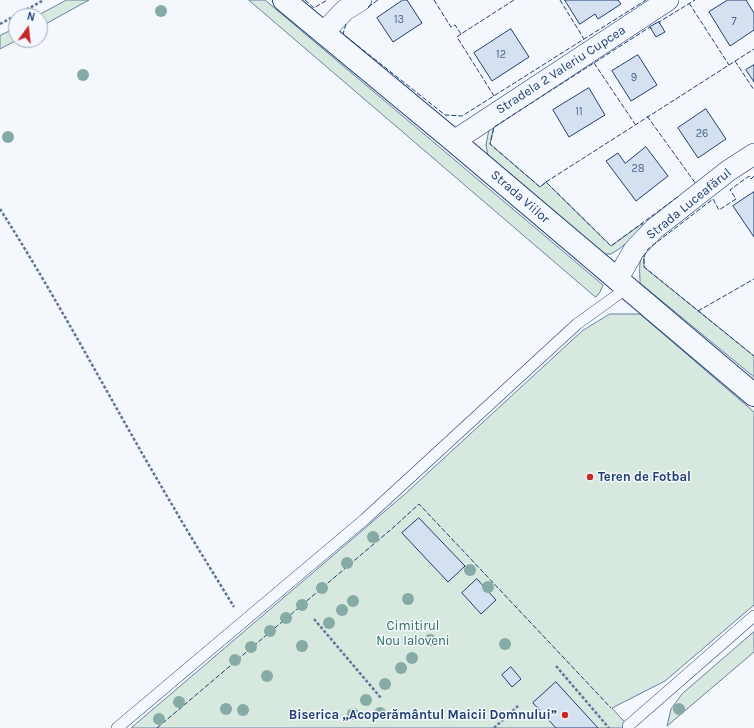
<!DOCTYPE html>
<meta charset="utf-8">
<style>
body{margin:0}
#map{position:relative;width:754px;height:728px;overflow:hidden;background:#f4f7fb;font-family:Karla,sans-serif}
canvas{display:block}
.north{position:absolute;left:8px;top:8px;width:40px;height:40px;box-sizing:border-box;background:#f4f7fb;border:1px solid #9eadc5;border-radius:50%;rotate:15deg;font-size:11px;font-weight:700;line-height:16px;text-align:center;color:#1d3f73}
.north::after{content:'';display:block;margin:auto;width:14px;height:18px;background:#c62828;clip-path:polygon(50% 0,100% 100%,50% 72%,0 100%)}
</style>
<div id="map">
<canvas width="754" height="728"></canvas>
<div class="north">N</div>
</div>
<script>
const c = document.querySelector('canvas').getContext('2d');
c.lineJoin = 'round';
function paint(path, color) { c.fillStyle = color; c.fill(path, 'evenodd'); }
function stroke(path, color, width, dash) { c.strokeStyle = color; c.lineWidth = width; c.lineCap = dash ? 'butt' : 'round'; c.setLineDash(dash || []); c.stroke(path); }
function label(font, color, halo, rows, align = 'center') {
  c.font = font + ' Karla,sans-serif'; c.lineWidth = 3; c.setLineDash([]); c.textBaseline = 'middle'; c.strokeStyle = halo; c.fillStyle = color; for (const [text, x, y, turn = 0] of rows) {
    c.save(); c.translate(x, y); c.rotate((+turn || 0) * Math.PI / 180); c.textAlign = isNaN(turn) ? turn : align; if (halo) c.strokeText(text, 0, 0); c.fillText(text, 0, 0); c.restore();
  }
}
const green = new Path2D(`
 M67,0H89L40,27V16H37Z
 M249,0H265L603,285L600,292L596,297Z
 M16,28L17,40L0,49V36Z
 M494,127L490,144L540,187L546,182L611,246L643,223L640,232L619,249L611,254H603L488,156L486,145L489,129Z
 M648,249L644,256V267L754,356V377L640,283C640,271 637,256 648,249Z
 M610,314H640L754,412V605L665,681L612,708L630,728H131L405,494L582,331Z
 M754,632V652L667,726L671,709L682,694Z`);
paint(green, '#d7e8df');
stroke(green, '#687fa3', 1);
const building = new Path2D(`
 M403,0H407L422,23L393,42L377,18Z
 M565,0H618L621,4L598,19L595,14L580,24Z
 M728,0H746L754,13V30L730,46L709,12Z
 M659,22L665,32L656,37L650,27Z
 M511,29L529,57L492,81L474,53Z
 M638,55L657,85L631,101L612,71Z
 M754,65V82L746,70Z
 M589,88L605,115L569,137L553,110Z
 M706,109L726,139L698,158L678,128Z
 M646,147L668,176L636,201L606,161L618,153L625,163Z
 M754,192V237L733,206Z
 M419,518L465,566L448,582L402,533Z
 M477,579L496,600L481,614L462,593Z
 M511,667L521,679L512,687L502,675Z
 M556,682L598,728H556L533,703Z`);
paint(building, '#d5e0f0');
stroke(building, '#1d3f73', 1);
const service = new Path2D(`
 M628,726L754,616
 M117,728L365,519L577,324L627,288`);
const minor = new Path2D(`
 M323,33L345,10L361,0
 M454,141L668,0
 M617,280L634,250L654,229L728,171L754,154`);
const tertiary = new Path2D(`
 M284,0L454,141L754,395`);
stroke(service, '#1d3f73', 12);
stroke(minor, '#1d3f73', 22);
stroke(tertiary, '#1d3f73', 24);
stroke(new Path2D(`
 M0,24L44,0
 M0,209C62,306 115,409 174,508C193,541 214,574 234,607
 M314,619L381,698
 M556,666L609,728
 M494,728L518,706`), '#5e769c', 2.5, [3, 2]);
stroke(service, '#f4f7fb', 11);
stroke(minor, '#f4f7fb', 21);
stroke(tertiary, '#f4f7fb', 22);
stroke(new Path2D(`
 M305,0L314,8L327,0
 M434,0L451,27L455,25L461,34L514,0
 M560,0L584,39
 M689,3L729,65
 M368,7L378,0
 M346,24L343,34L445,115L462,116L646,0
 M660,24L659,22L695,0
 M651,29L650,27L494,127L490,144L540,187L546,182L611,246L679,196
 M461,34L457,37L494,96
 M735,61L754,90
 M594,63L635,124
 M647,116L696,184
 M754,176L751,179L749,176L730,190L736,199L719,210L713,199L648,249L644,256V267L754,356
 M546,182L754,49
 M698,311L754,279
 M157,728L395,526L419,504L611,708`), '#1d3f73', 1, [5, 2]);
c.fillStyle = '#86aba6';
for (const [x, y] of [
 [161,11],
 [83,75],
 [8,137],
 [373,537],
 [347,563],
 [470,570],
 [488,587],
 [322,588],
 [408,599],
 [353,601],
 [302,605],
 [342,610],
 [286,618],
 [329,623],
 [270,631],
 [430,640],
 [505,644],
 [302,646],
 [251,647],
 [412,658],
 [235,660],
 [401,668],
 [267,676],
 [385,684],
 [366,700],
 [179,702],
 [226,709],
 [679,709],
 [243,710],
 [380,713],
 [353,714],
 [159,719]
]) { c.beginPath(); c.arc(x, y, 6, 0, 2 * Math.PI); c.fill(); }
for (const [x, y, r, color] of [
 [590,477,4,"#c62828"],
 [565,715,4,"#c62828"]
]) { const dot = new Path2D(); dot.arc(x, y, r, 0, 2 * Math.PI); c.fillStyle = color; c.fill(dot); stroke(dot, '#f4f7fb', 1.5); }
label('11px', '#4b6792', null, [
 ["13",399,20],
 ["7",734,22],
 ["12",501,55],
 ["9",634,78],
 ["11",579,112],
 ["26",702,134],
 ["28",638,169]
]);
label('13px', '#1d3f73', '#f4f7fb', [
 ["Stradela 2 Valeriu Cupcea",561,70,-33],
 ["Strada Viilor",520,197,41],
 ["Strada Luceafărul",689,204,-39]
]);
label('bold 13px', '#1d3f73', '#f4f7fb', [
 ["Teren de Fotbal",598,477],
 ["Biserica „Acoperământul Maicii Domnului”",557,715,"right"]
], 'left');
label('13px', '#2c6c60', '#f4f7fb', [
 ["Cimitirul",413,626],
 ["Nou Ialoveni",413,641]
]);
</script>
